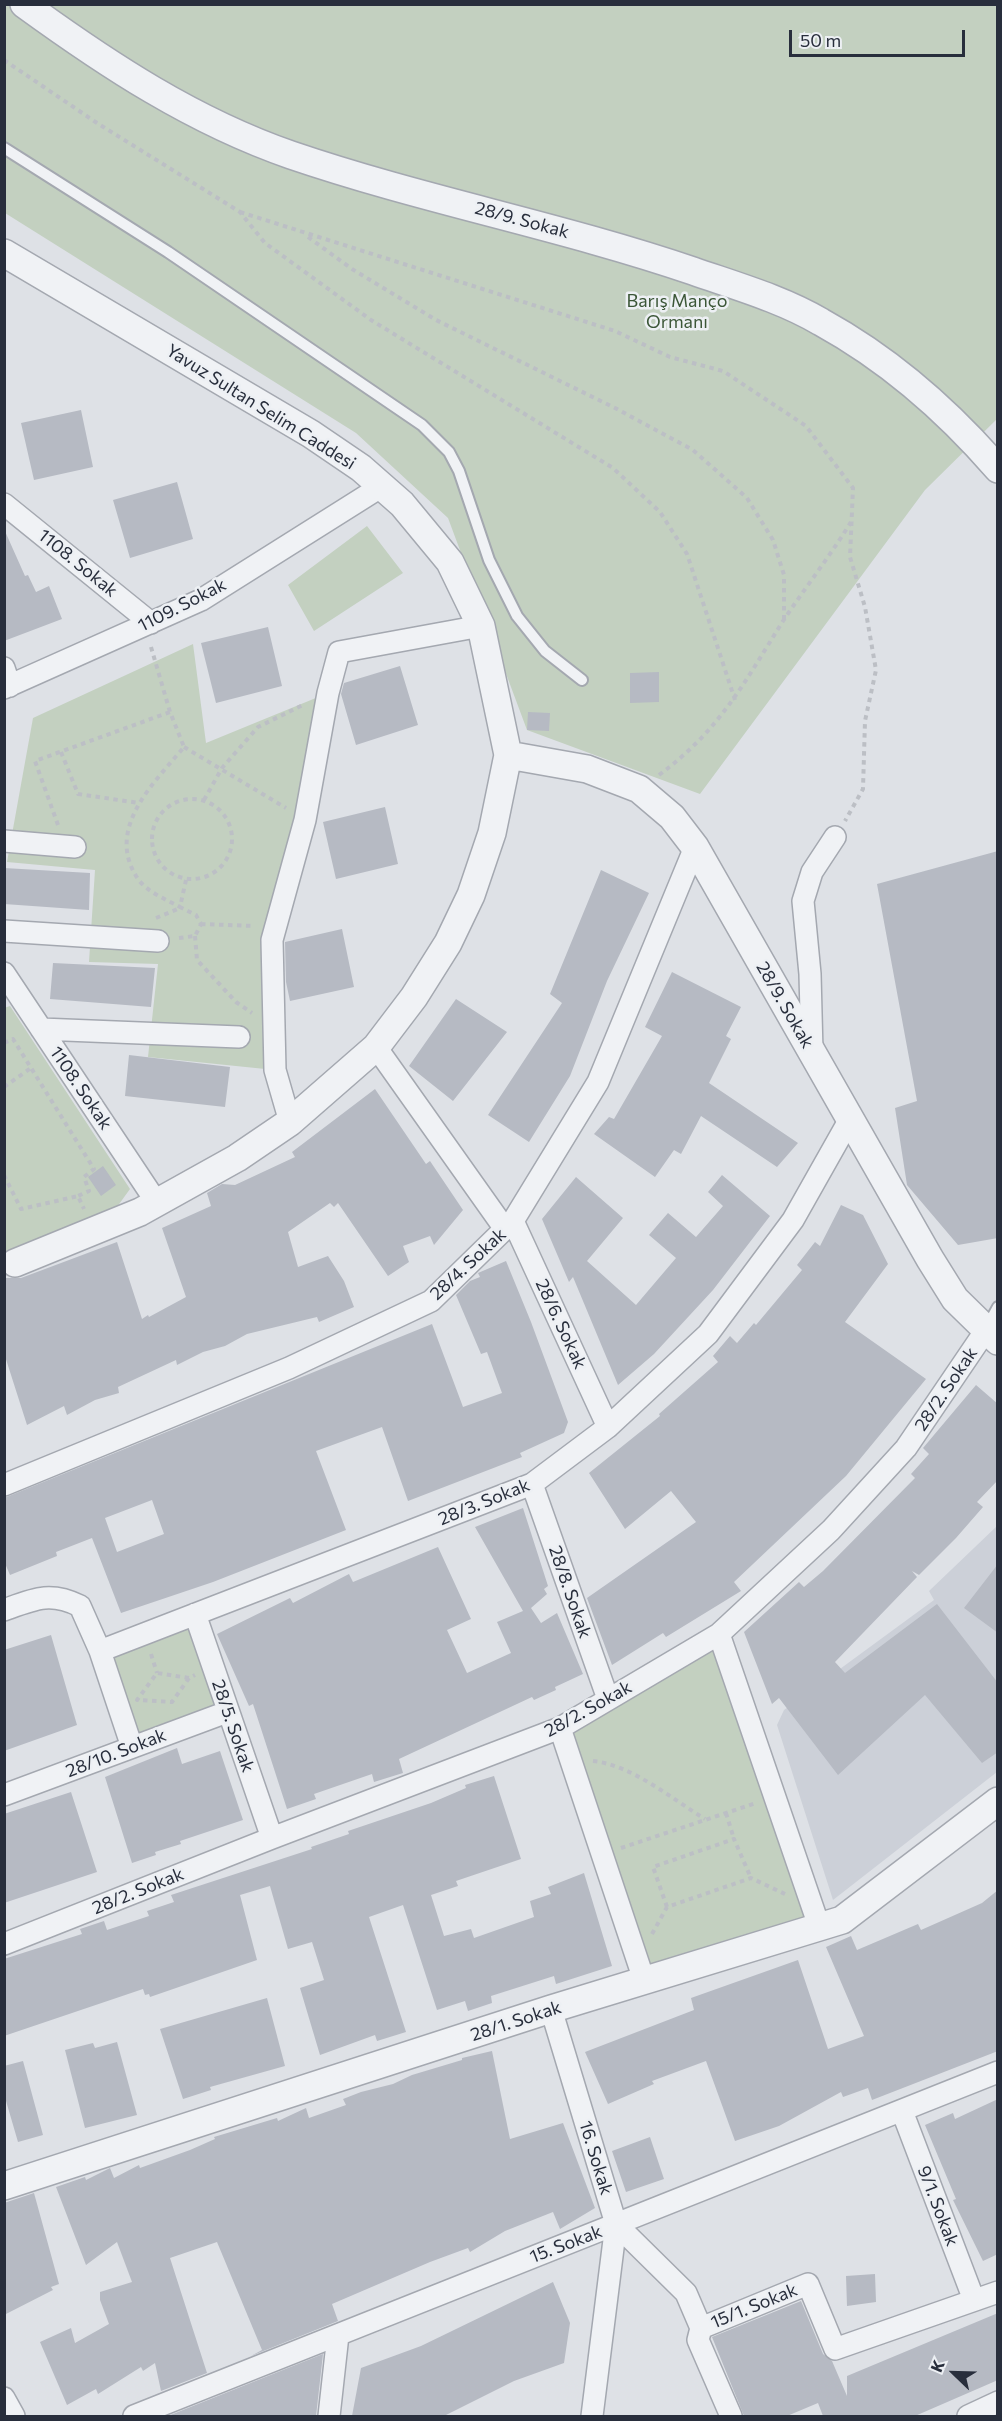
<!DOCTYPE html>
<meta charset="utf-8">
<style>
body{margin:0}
#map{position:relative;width:1002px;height:2421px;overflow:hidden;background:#dee1e6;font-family:Commissioner,sans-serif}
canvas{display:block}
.frame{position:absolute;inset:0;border:6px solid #282e3c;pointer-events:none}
.north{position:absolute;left:924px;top:2343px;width:60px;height:60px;-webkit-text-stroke:4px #edf0f4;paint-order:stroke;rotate:293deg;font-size:16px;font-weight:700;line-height:24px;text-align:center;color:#282e3c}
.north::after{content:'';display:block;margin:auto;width:21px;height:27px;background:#282e3c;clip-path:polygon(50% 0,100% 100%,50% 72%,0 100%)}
.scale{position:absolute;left:789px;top:30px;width:176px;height:27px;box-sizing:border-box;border:3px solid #282e3c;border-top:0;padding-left:8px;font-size:18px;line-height:21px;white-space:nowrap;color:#282e3c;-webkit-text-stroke:4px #edf0f4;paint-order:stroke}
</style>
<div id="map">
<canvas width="1002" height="2421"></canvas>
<div class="frame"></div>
<div class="north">K</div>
<div class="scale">50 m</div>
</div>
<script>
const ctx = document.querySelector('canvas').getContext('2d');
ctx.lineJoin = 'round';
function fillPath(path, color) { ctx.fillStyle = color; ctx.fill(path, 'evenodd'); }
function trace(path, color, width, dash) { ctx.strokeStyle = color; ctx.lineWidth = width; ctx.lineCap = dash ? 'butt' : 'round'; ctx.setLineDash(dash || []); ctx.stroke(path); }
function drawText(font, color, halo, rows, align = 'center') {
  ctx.font = font + ' Commissioner,sans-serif'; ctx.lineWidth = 5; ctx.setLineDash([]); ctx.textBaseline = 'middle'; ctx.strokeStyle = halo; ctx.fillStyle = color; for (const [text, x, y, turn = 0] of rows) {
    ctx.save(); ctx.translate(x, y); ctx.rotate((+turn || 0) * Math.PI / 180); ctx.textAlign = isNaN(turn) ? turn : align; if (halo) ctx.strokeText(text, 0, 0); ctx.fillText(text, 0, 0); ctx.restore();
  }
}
fillPath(new Path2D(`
 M997,1526V1772L833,1900L777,1725L784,1710L934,1600L929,1591Z`), '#ccd0d8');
fillPath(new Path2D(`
 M4,5H997V419L925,490L700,794L527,730L448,518L356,433L5,213Z
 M367,526L403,573L314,631L288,585Z
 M193,644L206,743L328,693L272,940L275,1070L148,1057L158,964L89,962L95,870L7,862L33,718Z
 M10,1006L130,1189L109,1218L14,1254H5L4,1008Z
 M195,1614L227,1712L132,1747L100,1651Z
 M719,1634L819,1926L644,1980L560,1728Z`), '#c3d0c0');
fillPath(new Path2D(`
 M81,410L93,467L34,480L21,423Z
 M177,482L193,539L130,558L113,500Z
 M4,529L25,576L28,575L36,592L49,586L62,619L4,641Z
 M268,627L282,686L216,703L201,643Z
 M400,666L418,725L356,745L341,694L344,683Z
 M659,672V702L630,703V673Z
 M528,712L550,713L549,731L527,730Z
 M385,807L398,864L336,879L323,822Z
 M998,851V1238L958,1245L907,1185L895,1108L917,1101L877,884Z
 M4,868L90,873L89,910L4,904Z
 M601,870L649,893L607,981L570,1076L529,1142L488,1115L562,1003L550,994Z
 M342,929L354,987L290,1001L286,982L285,942Z
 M53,963L155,968L151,1007L50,999Z
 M672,972L741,1007L726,1036L731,1039L709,1083L798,1143L777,1167L701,1116L681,1154L674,1150L655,1177L594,1134L609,1117L614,1119L662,1036L645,1027Z
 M456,999L507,1032L453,1101L409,1066Z
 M129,1055L230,1067L225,1107L125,1096Z
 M375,1089L426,1164L430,1161L463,1210L434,1245L430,1236L403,1246L409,1262L388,1276L338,1203L334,1207L330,1203L288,1232L298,1267L328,1256L344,1281L354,1307L319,1322L317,1317L247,1334L225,1346L203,1352L177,1365L176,1360L118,1387L119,1393L95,1400L67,1415L64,1406L27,1425L4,1353V1278H21L117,1242L142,1319L148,1315L149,1317L186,1297L162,1228L211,1206L207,1193L222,1184L235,1185L295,1157L292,1152Z
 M103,1166L116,1185L101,1196L88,1177Z
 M722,1175L770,1216L713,1290L654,1354L618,1385L573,1277L569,1282L542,1219L576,1177L623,1218L587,1261L636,1305L676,1258L649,1235L668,1213L696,1237L723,1206L708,1192Z
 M841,1205L863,1215L888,1264L845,1322L926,1379L846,1476L734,1582L741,1591L666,1637L663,1633L612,1665L587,1598L696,1522L671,1491L625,1529L589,1473L660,1416L659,1414L718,1362L713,1356L730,1336L737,1343L754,1323L756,1325L802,1270L797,1265L815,1242L820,1246Z
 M506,1261L531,1322L568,1422L564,1433L520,1453L522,1457L408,1501L382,1427L316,1451L346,1530L213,1582L121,1613L92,1538L56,1552L57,1556L10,1575L4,1561V1498L432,1324L463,1407L502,1393L487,1352L481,1354L456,1295L470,1281L480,1277L478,1273ZM152,1500L164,1534L117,1552L105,1518Z
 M976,1385L998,1404V1480L977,1502L983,1507L956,1538L919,1575L912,1571L917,1577L835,1662L845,1673L937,1604L998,1683V1752L982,1763L925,1695L838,1775L779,1698L772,1704L744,1632L799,1582L804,1587L823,1571L915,1478L911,1474L929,1454L923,1448Z
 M523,1508L548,1586L544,1589L547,1594L531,1608L541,1623L557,1613L583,1674L555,1687L556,1690L534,1700L532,1697L399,1759L403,1773L374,1782L372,1774L314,1794L316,1799L287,1809L253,1704L249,1706L217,1634L290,1598L293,1603L349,1574L353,1582L438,1547L471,1619L447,1630L467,1673L511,1653L497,1622L523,1611L475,1527Z
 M998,1564V1633L964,1608Z
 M51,1635L77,1725L4,1751V1650Z
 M177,1748L182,1764L220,1751L243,1820L180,1841L181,1844L155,1852L156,1855L132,1863L105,1777Z
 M494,1776L521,1859L456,1881L458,1886L431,1895L444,1936L471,1929L474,1938L534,1917L530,1901L551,1894L548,1887L584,1873L612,1966L556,1984L554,1976L491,1996L492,2003L468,2011L465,2001L437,2010L403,1905L369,1917L406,2032L377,2041L375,2035L320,2055L300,1988L324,1980L312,1942L288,1949L270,1886L240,1895L257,1960L150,1997L149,1994L145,1995L143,1989L4,2036V1959L82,1934L80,1929L104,1921L107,1930L149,1916L147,1911L174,1902L171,1895L312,1849L311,1847L349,1834L348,1831L431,1803L466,1788L465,1785Z
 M71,1792L97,1872L4,1903V1814Z
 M998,1890V2051L872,2100L868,2088L843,2097L841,2092L779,2126L735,2141L706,2061L652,2081L654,2084L608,2104L585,2052L694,2010L691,1998L798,1960L828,2049L864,2036L826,1947L851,1936L857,1950L918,1924L921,1930L982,1903Z
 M267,1998L285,2066L210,2087L211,2090L183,2099L160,2029Z
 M117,2042L137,2115L85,2128L65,2050L93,2043L95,2048Z
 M492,2051L510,2139L563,2123L595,2208L560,2229L553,2212L505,2231L470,2252L468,2248L430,2262L332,2304L338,2321L251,2356L262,2350L217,2242L170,2258L207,2373L161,2391L155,2363L143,2371L141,2367L98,2394L96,2389L67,2405L40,2342L71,2328L75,2343L109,2324L100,2300V2292L132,2282L117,2242L86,2265L56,2187L85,2177L86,2180L110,2168L114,2178L139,2165L140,2168L190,2150L215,2139L214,2137L277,2118L278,2121L306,2108L309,2118L346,2105L343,2099L361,2092L393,2084L412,2075L462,2060V2058Z
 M23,2061L43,2135L18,2142L4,2094V2066Z
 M998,2099V2254L983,2261L953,2200L956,2199L925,2125L953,2113L955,2119Z
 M650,2137L664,2179L626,2192L612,2151Z
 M34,2193L59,2284L51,2287L53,2290L4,2315V2203Z
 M875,2274L876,2302L847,2306L846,2276Z
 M553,2282L570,2323L564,2363L514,2381L444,2416H352L361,2368L421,2346Z
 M801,2301L823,2354L832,2361L847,2396V2376L998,2313V2380L915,2416H823L818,2403L787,2416H744L712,2337Z
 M323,2354L316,2416H168Z`), '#b6bac3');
const service = new Path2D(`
 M4,148L168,252L422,425L449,452L459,471L489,560L517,616L545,651L582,680
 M986,1329L998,1307`);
const minor = new Path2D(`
 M4,504L151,623
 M4,668L10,686
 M4,688L201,600L382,486
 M4,841L75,847
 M4,931L158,941
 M4,973L157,1203
 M41,1029L239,1037
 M376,1047L505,1229
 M812,1052L810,974L803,901L812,872L835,837
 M290,1122L275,1070L272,940L305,820L328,693L339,652L481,626
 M513,1221L608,1427
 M532,1484L608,1699
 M4,1485L289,1368L431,1301L513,1221L598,1082L695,847
 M4,1610C34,1599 50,1591 80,1606L100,1651L132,1747
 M195,1614L272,1838
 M719,1634L819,1926
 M100,1651L532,1484L608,1427L708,1334L793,1220L850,1119
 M560,1728L644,1980
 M4,1795L227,1712
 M4,1944L272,1838L560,1728L719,1634L831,1530L906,1448L986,1330
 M551,2009L616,2224L592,2416
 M902,2111L974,2300
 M616,2224L686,2293L701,2328L808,2284L835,2349L998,2292
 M701,2328L698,2340L731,2416
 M4,2398L14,2416
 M134,2416L998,2072
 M329,2416L338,2335
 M968,2416L998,2402`);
const tertiary = new Path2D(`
 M24,4C108,65 193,121 291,155C423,200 561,226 693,271C736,286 782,299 821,322C890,360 947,410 998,469
 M4,253L311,434L361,468L402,504L450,562L481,626L508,755L492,833L471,895L448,943L414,997L376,1047L290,1122L237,1158L140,1212L15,1263
 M508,755L587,769L639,789L672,817L695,847L930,1259L955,1299L998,1341
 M4,2186L551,2009L842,1920L998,1801`);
trace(service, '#a4a8b0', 14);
trace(minor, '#a4a8b0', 24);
trace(tertiary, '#a4a8b0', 30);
trace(new Path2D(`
 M4,60L97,123L240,212L265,243L371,320L613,468L660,512L687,554L735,700
 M240,212L615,331L670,357L723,371L806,426L853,488L850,557L865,607L876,670L865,721L863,789L845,821
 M308,237L352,269L436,320L615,408L693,450L747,498L773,540L784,575V620
 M151,647L170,712
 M184,747L286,808
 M61,752L78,794L139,803
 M659,775C720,730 744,683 783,621C805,588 830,556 851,522
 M152 839a40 40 0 1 1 80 0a40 40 0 1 1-80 0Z
 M204,800L222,768L258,727L305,704
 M58,825L35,761L170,712L184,747C154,783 104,829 138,879C147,892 167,900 180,907
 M156,918L180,908
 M201,924L254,926
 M195,936L197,960L236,1002L252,1013
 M179,938L195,936L201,924L196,915L180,907L186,880
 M4,1043L13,1039L94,1169L84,1177L89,1191L78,1196
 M4,1087L31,1068
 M4,1175L21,1209L78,1196L84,1209
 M151,1654L157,1673
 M189,1678L157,1673L137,1700L172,1702L189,1678L195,1675
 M593,1761C632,1765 672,1799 705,1819
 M726,1813L734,1839
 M621,1848L756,1803
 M667,1907L653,1867L734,1839L751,1878
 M652,1934L667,1907L751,1878L785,1894`), '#bcbfc5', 4, [4.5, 4.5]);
trace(service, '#f0f2f5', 10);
trace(minor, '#f0f2f5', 21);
trace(tertiary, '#f0f2f5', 27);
drawText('18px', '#282e3c', '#edf0f4', [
 ["28/9. Sokak",522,220,15],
 ["Yavuz Sultan Selim Caddesi",261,407,32],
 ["1108. Sokak",78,563,39],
 ["1109. Sokak",182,605,-27],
 ["28/9. Sokak",785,1005,60],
 ["1108. Sokak",81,1088,56],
 ["28/4. Sokak",468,1264,-43],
 ["28/6. Sokak",561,1324,65],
 ["28/2. Sokak",946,1389,-56],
 ["28/3. Sokak",484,1502,-22],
 ["28/8. Sokak",570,1592,71],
 ["28/2. Sokak",588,1709,-29],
 ["28/5. Sokak",233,1726,71],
 ["28/10. Sokak",116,1753,-21],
 ["28/2. Sokak",138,1891,-22],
 ["28/1. Sokak",516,2021,-18],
 ["16. Sokak",596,2158,73],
 ["9/1. Sokak",938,2206,69],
 ["15. Sokak",566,2244,-21],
 ["15/1. Sokak",754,2306,-22]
]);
drawText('18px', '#3b5637', '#edf0f4', [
 ["Barış Manço",677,301],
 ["Ormanı",677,322]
]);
</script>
